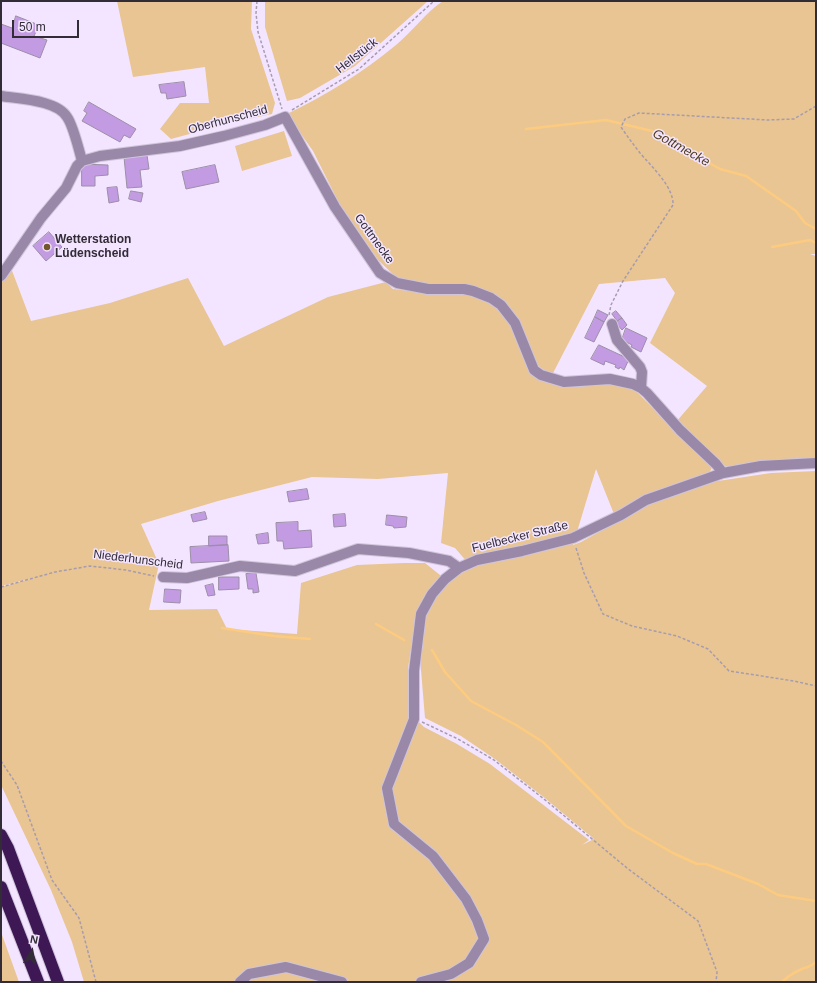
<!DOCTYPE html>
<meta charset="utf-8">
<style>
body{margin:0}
#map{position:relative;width:817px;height:983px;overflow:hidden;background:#f3e5ff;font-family:Arial,sans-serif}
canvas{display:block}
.frame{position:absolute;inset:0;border:2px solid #312c35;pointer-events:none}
.north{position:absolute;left:12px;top:931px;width:40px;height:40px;-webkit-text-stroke:3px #f3e5ff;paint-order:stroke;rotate:11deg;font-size:11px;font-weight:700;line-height:16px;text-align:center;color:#312c35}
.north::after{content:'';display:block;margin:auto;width:14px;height:18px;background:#312c35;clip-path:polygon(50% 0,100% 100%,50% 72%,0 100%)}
.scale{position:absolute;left:12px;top:20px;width:67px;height:18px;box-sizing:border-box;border:2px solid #312c35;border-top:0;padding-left:5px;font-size:12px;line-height:14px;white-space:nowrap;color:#312c35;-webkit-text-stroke:3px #f3e5ff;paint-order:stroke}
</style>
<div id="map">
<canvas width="817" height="983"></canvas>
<div class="frame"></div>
<div class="north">N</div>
<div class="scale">50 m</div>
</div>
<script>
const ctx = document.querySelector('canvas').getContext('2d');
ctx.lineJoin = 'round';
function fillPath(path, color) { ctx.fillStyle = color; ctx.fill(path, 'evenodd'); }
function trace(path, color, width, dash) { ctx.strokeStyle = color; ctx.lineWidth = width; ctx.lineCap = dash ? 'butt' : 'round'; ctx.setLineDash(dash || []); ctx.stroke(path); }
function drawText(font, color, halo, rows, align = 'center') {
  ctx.font = font + ' Arial,sans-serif'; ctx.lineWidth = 3; ctx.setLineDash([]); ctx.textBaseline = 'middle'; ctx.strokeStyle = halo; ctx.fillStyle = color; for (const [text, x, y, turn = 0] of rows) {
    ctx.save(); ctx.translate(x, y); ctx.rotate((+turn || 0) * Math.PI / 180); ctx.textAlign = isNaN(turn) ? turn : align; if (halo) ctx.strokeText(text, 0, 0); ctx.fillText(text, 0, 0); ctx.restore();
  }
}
fillPath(new Path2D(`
 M117,1H252L251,29L275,103L272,114L230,123L171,139L160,129L180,103H209L205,67L133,77Z
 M265,1H428L355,66L300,98L287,101L265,27Z
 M443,1H816V254H810L816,256V458L734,468L725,466L676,422L707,386L650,343L675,293L665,278L599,284L552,375L538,366L531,355L504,303L398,279L378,260L339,203L313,151L287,114C326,95 362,73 396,45C412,32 425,13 443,1Z
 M284,131L292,156L242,171L235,146Z
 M11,268L31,321L110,303L188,278L224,346L328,297L386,282L393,289L428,293H463L489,301L498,307L514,331L532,375L541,380L560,385L615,383L629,387L638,393L674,430L713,465L710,472L614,514L596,469L573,545L581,542L649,504L717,480L718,481L771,473L816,471V982H84L72,942L51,890L1,785V587L36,577L1,586V282ZM448,473L441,543L455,548L468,563L445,579L425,563H404L357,565L301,583L297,634L227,629L217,609L149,610L159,564L141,524L218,501L312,477L378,479ZM417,612L421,614V670L425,718L461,736L495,759L546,799L594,839L582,845L589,840L490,764L457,744L424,727L409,712L408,668Z
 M1,932L19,982H1Z`), '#e8c592');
trace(new Path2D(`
 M526,129L606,120L652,131L720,169L746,176L796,211L805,223L816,229
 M772,247L810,240L816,243
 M376,624L404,640
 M222,628L274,636L310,639
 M432,650L445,672L471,701L516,725L543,742L626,826L673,853L697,864H706L740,877L758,884L778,895L816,901
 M782,982C787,977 795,972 802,969C809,966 809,968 816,962`), '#fdcb80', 2.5);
const building = new Path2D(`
 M16,16L39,25L34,36L47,40L40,58L1,43V24L12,28Z
 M184,82L186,96L167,99L166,93H161L159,85Z
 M89,102L136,129L130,138L124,135L120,142L82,121L87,113L84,111Z
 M147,155L149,169L140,170L142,187L127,188L124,157Z
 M82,164L108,165V175L95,176V186H82Z
 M215,165L219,182L186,189L182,172Z
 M117,187L119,201L109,203L107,188Z
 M131,191L143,193L141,202L129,199Z
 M49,232L62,247L46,261L33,246Z
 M598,310L608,315L604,322L595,317Z
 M616,311L622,318L617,321L612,314Z
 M595,317L604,322L594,342L585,338Z
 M622,318L627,325L622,330L616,323Z
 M626,328L647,338L641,352L631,347L632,345L622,340Z
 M599,345L629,359L624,370L620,367L619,369L615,367L616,365L605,361L604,365L591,359Z
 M307,489L309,499L289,502L287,492Z
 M205,512L207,519L193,522L191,515Z
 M345,514L346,526L334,527L333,515Z
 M387,515L407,517L406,527L394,528L393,526L386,525Z
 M298,522V531L311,530L312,547L284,549L283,541H277L276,523Z
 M268,533L269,543L258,544L256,535Z
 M209,536H227V545L209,546Z
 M228,545L229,561L191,563L190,547Z
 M256,573L259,592L253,593V589H248L246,574Z
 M219,577H239V589L219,590Z
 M213,584L215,595L208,596L205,586Z
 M165,589L181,590L180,603L164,602Z`);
fillPath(building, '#c39be3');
trace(building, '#9b8ea6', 1);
const minor = new Path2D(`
 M1,96C19,99 57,100 67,117C73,125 79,150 82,161
 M1,276L41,218L66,188L77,166L82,161L100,156L180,146L224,136L265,125L285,117L335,207L380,273L397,283L428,289H464L473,291L491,298L501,305L515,323L534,370L541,375L564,382L610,379L633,384L641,388L647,393L680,430L716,464L723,473
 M612,324L617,340L640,367L642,372L641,388
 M163,577L187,578L240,566L295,571L358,549L409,553L449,561L459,568
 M240,982L249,974L286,967L342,982
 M421,982L451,974L469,963L484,939L477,920L466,899L433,856L394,824L387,788L414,719V671L421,614L432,594L445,579L459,568L477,560L522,551L573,538L621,515L646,500L723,473L761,466L816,463`);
const highway = new Path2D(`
 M1,835L8,848L58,982
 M1,887L38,982`);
trace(minor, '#d0c4db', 12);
trace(highway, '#d0c4db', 14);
trace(new Path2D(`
 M257,1L256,13L258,32L282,109
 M292,110L359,69L434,1
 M609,315L611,305L623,281L673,205C674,187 651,166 640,153C633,144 627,136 621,127L625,119L639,113L768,120L794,119L816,106
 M576,548L584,573L603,614L632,626L677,636L708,649L729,671L794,681L816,686
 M1,587L55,572L90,566L126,570L154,576
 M422,722L458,739L494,760L544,799L627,868L698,921L717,972L716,982
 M1,761L17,785L52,880L79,918L96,982`), '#a79caf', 1.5, [3, 2]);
trace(minor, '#9988a7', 10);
trace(highway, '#3d1855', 12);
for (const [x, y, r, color] of [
 [47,247,4,"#73562a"]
]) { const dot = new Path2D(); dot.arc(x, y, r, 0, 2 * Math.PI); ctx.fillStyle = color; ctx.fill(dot); trace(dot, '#f3e5ff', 1.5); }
drawText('12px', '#312c35', '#f3e5ff', [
 ["Hellstück",357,56,-38],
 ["Oberhunscheid",228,120,-15],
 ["Gottmecke",374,239,54],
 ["Fuelbecker Straße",520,537,-14],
 ["Niederhunscheid",138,560,7]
]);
drawText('bold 12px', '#312c35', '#f3e5ff', [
 ["Wetterstation",55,240],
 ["Lüdenscheid",55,254]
], 'left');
drawText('italic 13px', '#4f3b1b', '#f3e5ff', [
 ["Gottmecke",681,148,29]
]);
</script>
